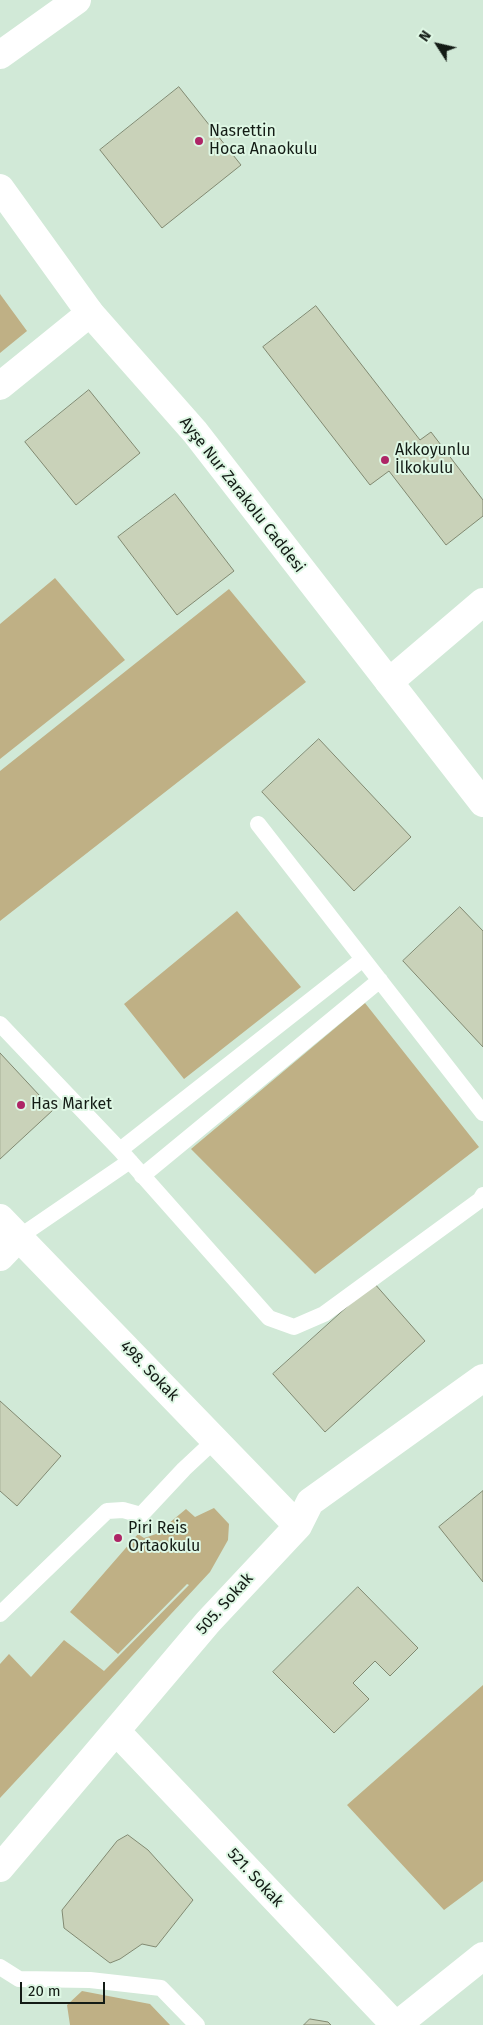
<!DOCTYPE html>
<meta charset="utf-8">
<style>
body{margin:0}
#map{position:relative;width:483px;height:2025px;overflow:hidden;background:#d1e9d7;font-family:"Fira Sans",sans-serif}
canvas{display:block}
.north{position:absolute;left:413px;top:20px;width:50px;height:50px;-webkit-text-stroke:4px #def7e4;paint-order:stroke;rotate:305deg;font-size:14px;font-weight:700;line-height:20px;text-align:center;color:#131b15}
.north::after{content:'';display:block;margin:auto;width:18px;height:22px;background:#131b15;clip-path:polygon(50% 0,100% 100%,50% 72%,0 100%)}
.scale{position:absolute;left:20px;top:1982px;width:85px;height:22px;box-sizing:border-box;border:2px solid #131b15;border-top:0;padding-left:6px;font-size:15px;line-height:18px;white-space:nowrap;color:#131b15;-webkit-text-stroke:4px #def7e4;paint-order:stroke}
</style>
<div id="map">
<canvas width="483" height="2025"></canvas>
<div class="north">N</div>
<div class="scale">20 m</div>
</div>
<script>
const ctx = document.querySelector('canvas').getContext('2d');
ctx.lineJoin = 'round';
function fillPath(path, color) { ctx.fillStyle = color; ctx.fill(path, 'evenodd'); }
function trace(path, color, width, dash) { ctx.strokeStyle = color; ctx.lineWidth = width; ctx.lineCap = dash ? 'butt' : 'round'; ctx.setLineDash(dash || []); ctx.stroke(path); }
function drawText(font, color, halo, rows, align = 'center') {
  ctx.font = font + ' "Fira Sans",sans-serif'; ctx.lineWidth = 4; ctx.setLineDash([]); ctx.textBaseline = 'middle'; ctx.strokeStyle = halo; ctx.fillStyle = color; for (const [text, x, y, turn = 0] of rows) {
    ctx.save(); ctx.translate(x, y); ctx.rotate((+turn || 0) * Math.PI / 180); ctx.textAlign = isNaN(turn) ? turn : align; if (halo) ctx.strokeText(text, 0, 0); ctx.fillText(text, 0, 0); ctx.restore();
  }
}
fillPath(new Path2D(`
 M0,294L27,331L0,353Z
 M55,578L125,660L0,759V624Z
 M229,589L306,682L0,921V771Z
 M237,911L301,987L184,1079L124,1004Z
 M365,1003L479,1147L315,1274L191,1149Z
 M214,1508L229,1524L228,1540L210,1572L0,1798V1664L9,1654L31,1677L64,1640L104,1671L189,1585L187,1584L118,1654L70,1612L138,1534L144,1538L156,1534L186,1509L195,1517Z
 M483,1685V1881L444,1910L347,1805Z
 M82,1991L150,2004L170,2025H70L67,2005Z`), '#bfb085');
const building = new Path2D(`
 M179,87L241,165L162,228L100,150Z
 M316,306L420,440L431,432L483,500V516L446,545L389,471L370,485L263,347Z
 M89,390L140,453L76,505L25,442Z
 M175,494L234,571L177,615L118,537Z
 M319,739L411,837L354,891L262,792Z
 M460,907L483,931V1047L403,961Z
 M0,1053L53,1110L0,1159Z
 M374,1283L425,1341L325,1432L273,1374Z
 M0,1401L61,1456L17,1506L0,1491Z
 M483,1491V1582L439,1527Z
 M358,1587L418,1648L390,1676L375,1661L353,1683L369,1699L334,1733L273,1672Z
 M128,1835L148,1850L193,1900L156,1947L142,1944L120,1959L110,1963L64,1928L62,1910L117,1841Z
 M310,2019L328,2022L331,2025H304Z`);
fillPath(building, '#c9d2b9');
trace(building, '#818971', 1);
trace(new Path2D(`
 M258,824L483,1113
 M0,1024L120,1150L269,1318L294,1327L324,1314L480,1200L483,1195
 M120,1150L363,959
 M142,1176L380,980
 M19,1237L130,1161
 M0,1614L107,1511L123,1510L141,1515L184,1469L215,1440
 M0,1967L19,1979L90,1980L161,1988L197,2025`), '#fff', 16);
trace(new Path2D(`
 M0,55L77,0
 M0,386L90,313
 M389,682L483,602
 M0,1218L298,1526
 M0,1257L19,1237
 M116,1731L395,2025
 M0,1868L208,1622L298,1526L310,1502L483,1378
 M397,2025L483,1956`), '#fff', 28);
trace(new Path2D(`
 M0,188L90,313L195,432L483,803`), '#fff', 28);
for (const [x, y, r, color] of [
 [199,141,5,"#ae2566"],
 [385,460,5,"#ae2566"],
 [21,1105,5,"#ae2566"],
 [118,1538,5,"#ae2566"]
]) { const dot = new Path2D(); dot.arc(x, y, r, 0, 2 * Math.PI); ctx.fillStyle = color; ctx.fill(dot); trace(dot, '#def7e4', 2); }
drawText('16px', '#131b15', '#def7e4', [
 ["Nasrettin",209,132],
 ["Hoca Anaokulu",209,150],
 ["Akkoyunlu",395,451],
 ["İlkokulu",395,469],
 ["Has Market",31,1105],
 ["Piri Reis",128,1529],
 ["Ortaokulu",128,1547]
], 'left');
drawText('16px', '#131b15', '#def7e4', [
 ["Ayşe Nur Zarakolu Caddesi",242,495,52],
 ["498. Sokak",149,1371,46],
 ["505. Sokak",225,1604,-48],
 ["521. Sokak",255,1878,47]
]);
</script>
